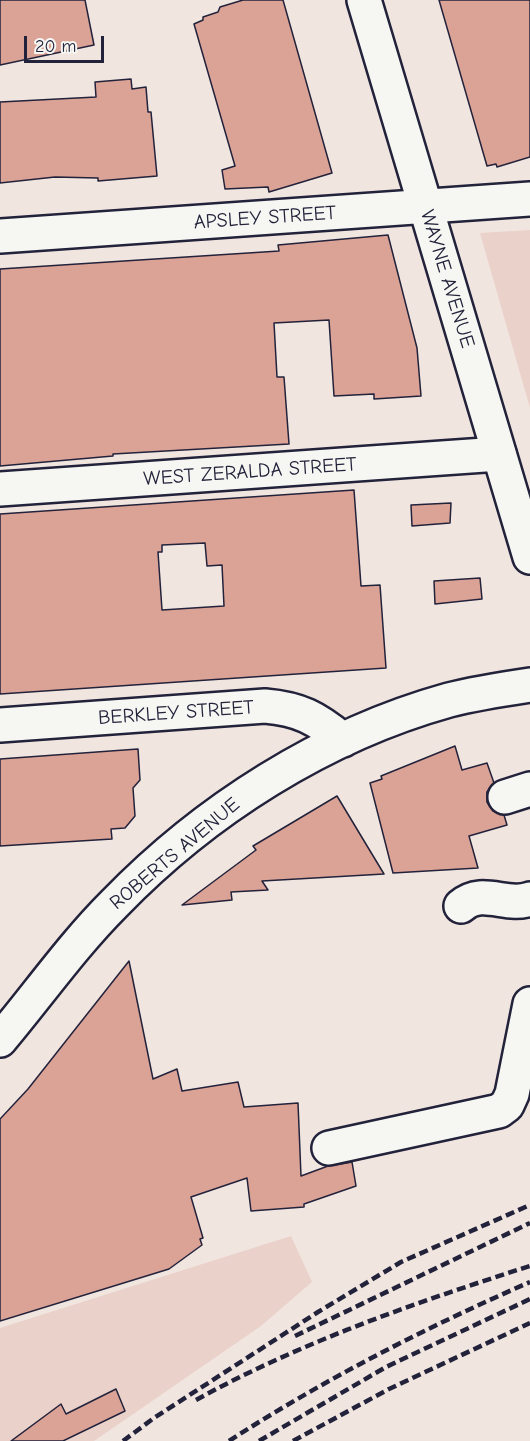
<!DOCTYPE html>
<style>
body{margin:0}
#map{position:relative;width:530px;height:1441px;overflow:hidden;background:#f1e5e0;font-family:"Comic Neue",sans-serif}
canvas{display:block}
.scale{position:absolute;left:24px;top:36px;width:80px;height:27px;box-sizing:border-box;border:3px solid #22223b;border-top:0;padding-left:8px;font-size:18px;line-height:21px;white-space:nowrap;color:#22223b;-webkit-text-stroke:4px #f6f6f2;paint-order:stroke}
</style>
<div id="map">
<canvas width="530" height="1441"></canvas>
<div class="scale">20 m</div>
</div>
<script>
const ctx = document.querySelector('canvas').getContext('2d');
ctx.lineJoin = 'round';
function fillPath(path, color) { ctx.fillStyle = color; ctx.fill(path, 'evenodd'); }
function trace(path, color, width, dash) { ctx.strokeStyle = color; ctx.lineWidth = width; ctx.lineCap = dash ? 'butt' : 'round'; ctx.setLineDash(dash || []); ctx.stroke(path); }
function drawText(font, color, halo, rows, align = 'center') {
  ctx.font = font + ' "Comic Neue",sans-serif'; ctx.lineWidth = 5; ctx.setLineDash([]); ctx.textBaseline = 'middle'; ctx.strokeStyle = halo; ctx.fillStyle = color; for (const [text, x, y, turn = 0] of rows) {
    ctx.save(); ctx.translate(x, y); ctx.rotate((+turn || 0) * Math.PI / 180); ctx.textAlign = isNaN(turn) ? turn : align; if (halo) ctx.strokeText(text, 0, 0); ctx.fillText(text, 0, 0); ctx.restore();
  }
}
fillPath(new Path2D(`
 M530,230V408L480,233Z
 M291,1236L312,1282L261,1326L94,1441H0V1328Z`), '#ead1ca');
const building = new Path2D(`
 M0,0H85L94,45L0,65Z
 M243,0H283L332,173L269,192L268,187L225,189L222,170L235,166L194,24L203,20V17L218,12L220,7Z
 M439,0H530V157L497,167L496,164L487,166Z
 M131,79L132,89L146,87L148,112H151L157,176L98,181V178L55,177L0,183V102L96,97L95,82Z
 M388,235L417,348L421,396L374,399V394L334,396L329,320L274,323L277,377H284L289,444L113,454V456L0,466V269L279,251L278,245Z
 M354,490L361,586L380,585L386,668L0,694V514ZM205,543L207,566L222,565L224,606L162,610L158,552H162V545Z
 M451,503L450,523L412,526L411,505Z
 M480,578L482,599L435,604L434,581Z
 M455,746L462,770L487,763L494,783L487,792V802L493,811L504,815L507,825L469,836L478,868L393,873L370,783L382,779L381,776Z
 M138,749L140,780L133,788L135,816L125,828L111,829L112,839L0,846V759Z
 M337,796L384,874L262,881L268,890L231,892L232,900L182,905L256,850L253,846Z
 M129,961L153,1079L177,1069L182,1091L238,1082L244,1107L298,1103L301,1176L328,1166L352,1162L356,1186L304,1204V1207L251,1211L247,1178L191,1197L203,1238L200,1239L202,1245L169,1269L0,1321V1119L28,1089Z
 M116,1389L125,1411L63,1441H11L61,1404L66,1414Z`);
fillPath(building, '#dba296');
trace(building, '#22223b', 1.5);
const minor = new Path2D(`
 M0,236L530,199
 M0,489L499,454
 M505,797L530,789
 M461,906C483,887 506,908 530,899
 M329,1148L499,1111L507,1105L512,1094L530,1004`);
const major = new Path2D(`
 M364,0L530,557
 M0,725L265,706C300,709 316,718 343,740
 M0,1040C38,995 72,946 114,904C205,810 323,735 449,700C476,693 503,689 530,685`);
trace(minor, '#22223b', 38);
trace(major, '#22223b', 38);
trace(minor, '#f6f6f2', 33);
trace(major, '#f6f6f2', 33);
trace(new Path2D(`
 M295,1336L530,1223
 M196,1400C301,1342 417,1302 530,1266
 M123,1441L154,1418L318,1312L401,1262L530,1205
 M229,1441C325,1379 425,1328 530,1282
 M259,1441L386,1367L530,1299
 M293,1441L389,1389L530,1323`), '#22223b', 4.5, [9, 4.5]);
drawText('20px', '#22223b', '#f6f6f2', [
 ["APSLEY STREET",265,218,-4],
 ["WAYNE AVENUE",447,279,73],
 ["WEST ZERALDA STREET",250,472,-4],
 ["BERKLEY STREET",176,713,-4],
 ["ROBERTS AVENUE",175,854,-40]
]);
</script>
